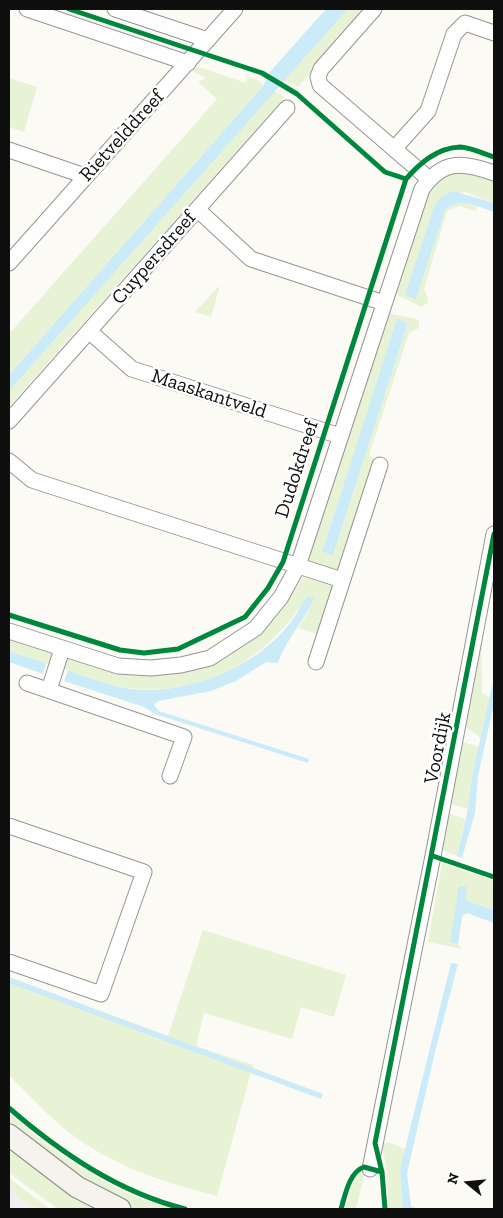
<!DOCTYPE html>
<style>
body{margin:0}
#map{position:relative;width:503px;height:1218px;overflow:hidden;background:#fcfaf5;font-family:"Zilla Slab",serif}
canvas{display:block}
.frame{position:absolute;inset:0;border:10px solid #0f0f0f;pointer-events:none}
.north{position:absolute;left:443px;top:1158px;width:50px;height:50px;-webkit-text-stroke:4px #fff;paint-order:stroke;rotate:287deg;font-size:14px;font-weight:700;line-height:20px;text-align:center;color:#0f0f0f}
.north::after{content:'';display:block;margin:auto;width:18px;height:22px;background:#0f0f0f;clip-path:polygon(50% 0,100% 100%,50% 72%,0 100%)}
</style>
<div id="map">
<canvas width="503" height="1218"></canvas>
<div class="frame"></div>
<div class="north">N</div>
</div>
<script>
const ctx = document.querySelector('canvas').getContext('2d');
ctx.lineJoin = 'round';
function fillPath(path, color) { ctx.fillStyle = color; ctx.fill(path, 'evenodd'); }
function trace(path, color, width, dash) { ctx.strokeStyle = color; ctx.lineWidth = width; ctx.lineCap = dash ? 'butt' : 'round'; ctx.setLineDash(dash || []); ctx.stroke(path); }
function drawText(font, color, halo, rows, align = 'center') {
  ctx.font = font + ' "Zilla Slab",serif'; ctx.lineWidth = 5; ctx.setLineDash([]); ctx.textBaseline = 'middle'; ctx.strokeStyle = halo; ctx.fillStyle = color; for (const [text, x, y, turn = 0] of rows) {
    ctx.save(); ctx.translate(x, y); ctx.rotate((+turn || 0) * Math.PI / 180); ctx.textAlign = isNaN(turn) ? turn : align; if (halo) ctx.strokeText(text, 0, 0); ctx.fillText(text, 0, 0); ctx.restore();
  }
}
fillPath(new Path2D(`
 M9,1189L46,1209H9Z`), '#f3eef1');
fillPath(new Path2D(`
 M348,9H367L298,87L284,81Z
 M196,66L246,83L247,77L256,79L264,85L9,375V334L217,99L198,82L207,78L190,70Z
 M9,78L37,87L24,132L9,127Z
 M274,91L285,97L9,406V391Z
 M461,171L494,179V203L465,192L441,197L416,299L445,210C456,200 463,202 477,206L476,211L459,206L447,211L424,289L428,298L427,303L422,307L395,294L430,190L448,173Z
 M220,285L211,317L195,312Z
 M387,313L417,319L419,323V328L409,333L369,455L374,459L342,555L345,562L338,570C327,572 315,566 306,560ZM397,320L408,323L333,555L322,552Z
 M311,576L329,581L336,587L332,605H327L317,634L298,628L309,611L307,596C268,661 198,700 121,687C109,685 96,680 85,676C59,667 34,659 9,651V637L145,675L179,673L219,662L257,637L281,611L302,579Z
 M481,631L482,693L490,698L481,738L463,725Z
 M460,741L479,747L472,776L468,809L448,803Z
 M451,814L465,819L457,856L442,850L445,816Z
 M442,863L494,881V910L467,901L465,898L458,944L462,949L428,942Z
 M203,930L346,975L334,1017L301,1007L292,1039L204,1013L196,1046L253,1065L217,1196C165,1183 113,1166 70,1133C48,1116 28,1094 9,1075V977L168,1036Z
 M9,1113C47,1149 95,1180 144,1200C156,1204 169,1206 182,1209H135L122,1203L98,1190L9,1125Z
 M388,1142L405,1149L400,1170L403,1209H389L387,1172L382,1144Z
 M9,1147L52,1181L99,1209H58L9,1173Z
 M361,1171L365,1172L356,1209H345L355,1178Z
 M9,1178L50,1209C32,1209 22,1201 9,1189Z`), '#e8f2d5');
fillPath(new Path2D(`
 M326,9H348L9,391V375L264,85L269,73Z
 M453,191L494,203V212C476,206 460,196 445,210L416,299L405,295L434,207L441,197Z
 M397,319L408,323L333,555L322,552Z
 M307,596L314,598C304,622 286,639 278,663L266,662L236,681L211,691L158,701L154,705L159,711L309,759L308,763L155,714L144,707L64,681L68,670C84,676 102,683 119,687C178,700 258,669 293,619C298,612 302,603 307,596Z
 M9,651L46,663L43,674L9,662Z
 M494,678V704L478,776L475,813L462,858L457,856L468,809L472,776Z
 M459,886L467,887L465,898L467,901L494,910V923L467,913L462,916L458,944L450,942Z
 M451,963L458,964L436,1048L407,1173L411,1206L418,1209H403L400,1169Z
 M9,977L323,1094L321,1099L9,983Z`), '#caebf7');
const street = new Path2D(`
 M27,9L188,63
 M115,9L208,40
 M374,9L321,69L318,77L320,85L429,179
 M394,149L428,111L454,34L465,23L494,33
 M9,150L85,176
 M197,209L251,259L384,303
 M9,263L235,9
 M90,332L132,369L340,436
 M9,421L287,108
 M9,461L32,480L342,580
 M9,631L118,666L151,668L181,665L210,658L256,628L281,597L298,566L422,189C443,159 463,162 494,173
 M316,662L380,465
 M27,683L184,737L170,776
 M49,690L62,649
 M9,826L144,872L101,994L9,962
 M370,1169L433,856L494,534`);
const secondary = new Path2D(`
 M9,1135L77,1187L120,1209`);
trace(street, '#969593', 17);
trace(secondary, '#8c8b89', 23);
trace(street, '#fffefe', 15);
trace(secondary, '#f5f3eb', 21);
trace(new Path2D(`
 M69,9L262,73L297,94L385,172L406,179
 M9,615L120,650L144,653L178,649L245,617L268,588L283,562L406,179C420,163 437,148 460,147C470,147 484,154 494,157
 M433,856L494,877
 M9,1108C61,1153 118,1192 185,1209
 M341,1209C345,1196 349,1172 364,1167L382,1172
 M385,1209L382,1172L375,1143L494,534`), '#00873e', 5);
drawText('20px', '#0f0f0f', '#fff', [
 ["Rietvelddreef",122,136,-48],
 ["Cuypersdreef",154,258,-49],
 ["Maaskantveld",209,394,18],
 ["Dudokdreef",297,469,-72],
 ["Voordijk",438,748,-79]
]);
</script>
